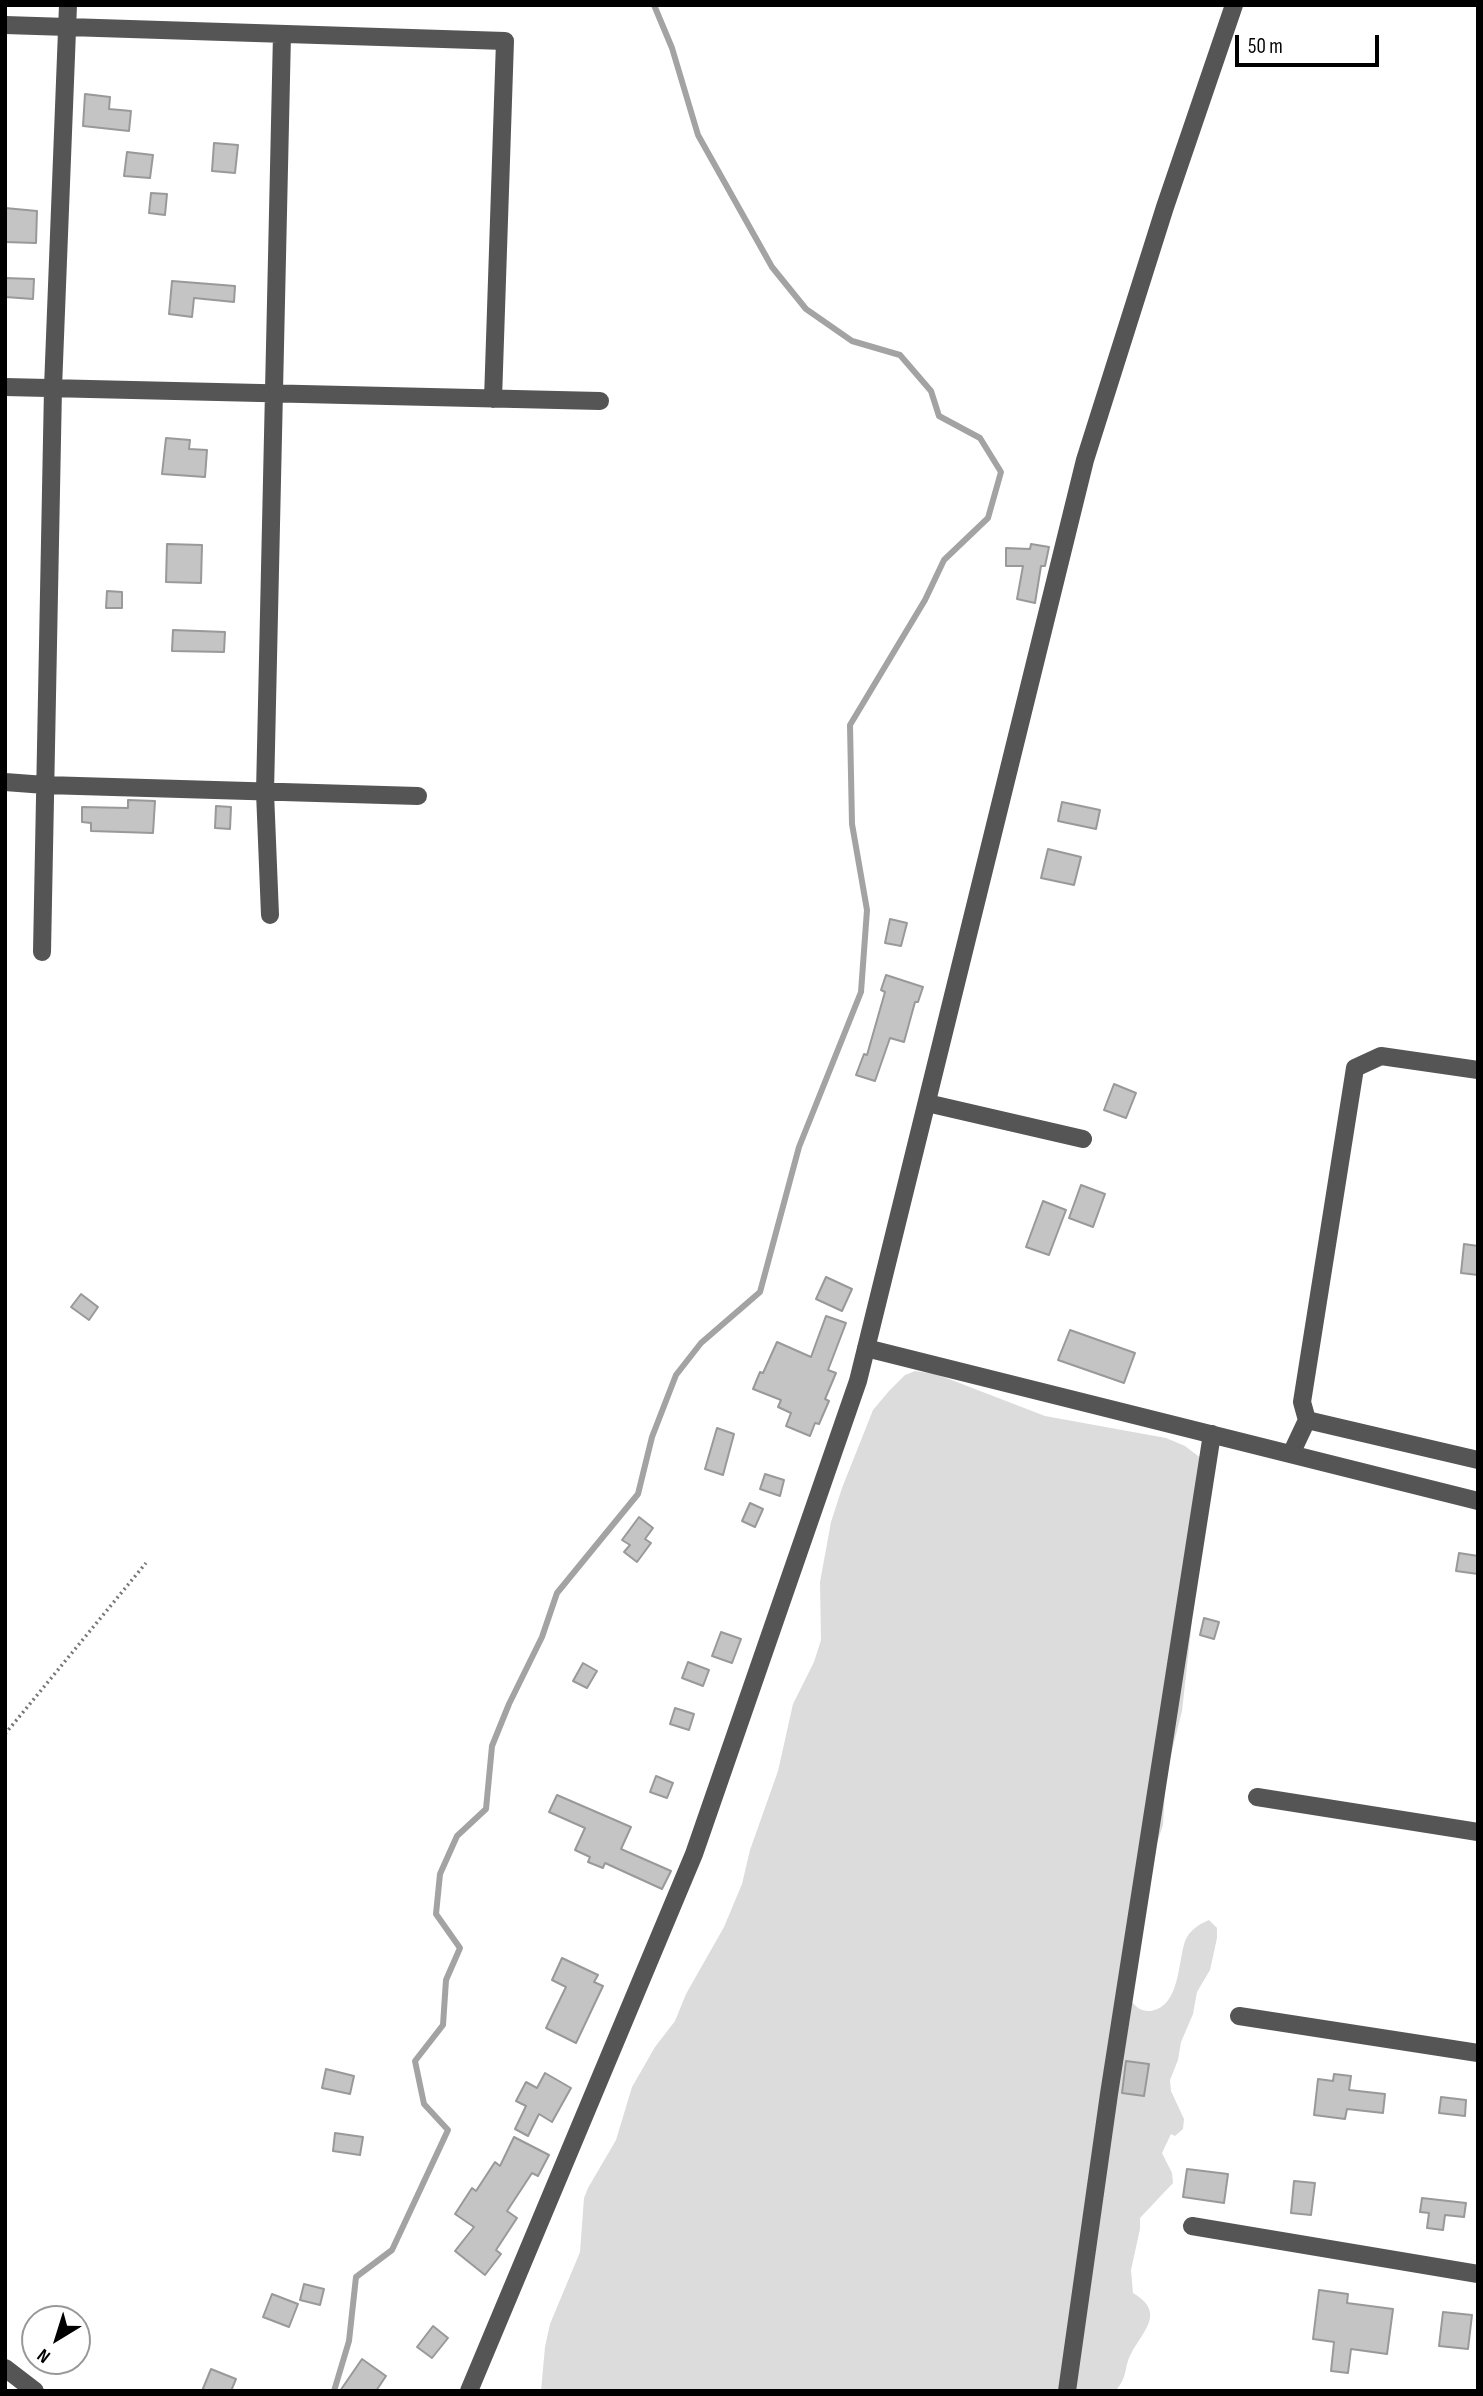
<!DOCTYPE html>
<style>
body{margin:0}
#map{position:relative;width:1483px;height:2396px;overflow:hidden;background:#fff;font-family:"Sofia Sans Condensed",sans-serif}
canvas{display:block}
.frame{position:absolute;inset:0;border:7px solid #000;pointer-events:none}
.north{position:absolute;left:21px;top:2305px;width:70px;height:70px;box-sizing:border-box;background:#fff;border:2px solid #999;border-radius:50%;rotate:218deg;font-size:19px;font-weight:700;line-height:28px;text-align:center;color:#000}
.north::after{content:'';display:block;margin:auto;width:24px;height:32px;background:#000;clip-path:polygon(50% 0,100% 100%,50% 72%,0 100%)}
.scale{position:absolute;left:1235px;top:35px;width:144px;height:32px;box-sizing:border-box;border:4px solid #000;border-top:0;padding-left:9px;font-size:21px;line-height:24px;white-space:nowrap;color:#000;-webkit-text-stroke:5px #fff;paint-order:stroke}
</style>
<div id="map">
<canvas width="1483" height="2396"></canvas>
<div class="frame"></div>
<div class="north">N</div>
<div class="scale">50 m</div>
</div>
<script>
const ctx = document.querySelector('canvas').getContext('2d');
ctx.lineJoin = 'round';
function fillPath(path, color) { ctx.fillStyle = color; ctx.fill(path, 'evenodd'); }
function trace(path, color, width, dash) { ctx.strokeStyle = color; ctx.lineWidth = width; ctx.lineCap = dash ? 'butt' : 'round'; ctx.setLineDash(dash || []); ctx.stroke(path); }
fillPath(new Path2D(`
 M915,1371L936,1374L1045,1416L1166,1438L1185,1446L1202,1459L1191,1630L1182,1711L1166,1774L1163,1825L1156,1846L1129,1998C1135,2006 1140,2012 1151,2011C1180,2006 1178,1962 1185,1941C1189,1931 1199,1924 1209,1920L1217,1928V1938L1210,1970L1197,1992L1193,2014L1181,2042L1178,2060L1170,2080L1171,2091L1184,2119L1183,2129L1175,2136L1171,2134L1162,2153L1172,2173L1173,2183L1140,2218V2229L1131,2270L1133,2293C1165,2312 1145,2329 1132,2352C1123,2367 1129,2377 1115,2391H541L545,2347L550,2324L580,2252L584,2198L588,2188L616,2140L632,2087L655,2047L675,2021L686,1994L724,1927L742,1884L750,1850L778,1771L793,1704L814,1662L821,1640L820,1582L831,1522L842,1488L873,1410L889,1391L905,1375Z`), '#dcdcdc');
trace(new Path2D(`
 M334,2391L349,2341L356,2277L392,2250L448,2130L424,2104L415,2061L443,2025L446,1980L460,1948L436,1914L440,1874L457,1836L486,1809L492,1746L509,1704L542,1637L557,1593L638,1494L652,1437L676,1375L701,1343L760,1292L799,1147L861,992L867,910L852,824L850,725L925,600L944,560L988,518L1001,472L980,438L939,416L931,391L900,355L852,341L806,309L772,267L698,135L672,48L654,5`), '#a3a3a3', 6);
const building = new Path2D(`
 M85,94L110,97L109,109L131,111L129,131L83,126Z
 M214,143L238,145L235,173L212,171Z
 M127,152L153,155L150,178L124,176Z
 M151,193L167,194L165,215L149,213Z
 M5,208L37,211L36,243L5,242Z
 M5,278L34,279L33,299L5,297Z
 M172,281L235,286L234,302L194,298L192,317L169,314Z
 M166,438L190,440L189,449L207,450L205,477L162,474Z
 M167,544L202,545L201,583L166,582Z
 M1031,544L1049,547L1045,566H1041L1035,603L1017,599L1023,566H1006V548L1030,549Z
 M107,591L122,592V608H106Z
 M173,630L225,632L224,652L172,651Z
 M128,800L155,801L153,833L91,831V823L82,822V807L128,808Z
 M1062,802L1100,810L1096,829L1058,821Z
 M216,806L231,807L230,829L215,828Z
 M1048,849L1081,857L1074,885L1041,878Z
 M890,919L907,923L901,946L885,943Z
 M886,975L923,987L918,1002H915L904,1042L890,1038L875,1081L856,1075L864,1054L867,1055L885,992L881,990Z
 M1114,1084L1136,1093L1126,1118L1104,1110Z
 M1081,1185L1105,1194L1093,1227L1069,1218Z
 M1043,1201L1066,1210L1049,1255L1026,1247Z
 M1464,1244L1478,1246V1275L1461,1273Z
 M826,1277L852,1289L842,1311L816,1299Z
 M81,1294L98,1307L89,1320L71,1307Z
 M826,1316L846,1323L828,1370L836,1373L825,1399L829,1401L819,1424L815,1423L810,1436L786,1426L791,1413L778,1407L781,1400L753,1389L760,1372L763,1373L777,1342L811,1357Z
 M1070,1330L1135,1353L1124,1383L1058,1360Z
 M717,1428L734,1434L723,1475L705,1469Z
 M765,1474L784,1480L780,1496L760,1489Z
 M750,1503L763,1509L755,1527L742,1521Z
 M639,1517L653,1528L645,1539L651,1543L637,1562L624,1552L630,1545L622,1540Z
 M1459,1553L1478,1556V1574L1456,1571Z
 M1204,1618L1219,1622L1214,1639L1200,1635Z
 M721,1632L741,1639L732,1663L712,1656Z
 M688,1662L709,1670L703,1686L682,1678Z
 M583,1663L597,1671L587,1688L573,1681Z
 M675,1708L694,1714L689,1730L670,1724Z
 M656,1776L673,1783L667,1798L650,1792Z
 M557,1795L631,1827L621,1849L671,1871L662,1889L605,1863L603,1868L588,1862L590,1857L575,1850L585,1828L549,1812Z
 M562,1958L598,1975L594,1982L603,1986L576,2043L546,2028L566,1987L552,1980Z
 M1126,2061L1149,2064L1144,2096L1122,2093Z
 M326,2069L354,2076L350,2094L322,2088Z
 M545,2073L571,2088L552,2122L539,2114L528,2136L515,2129L526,2106L516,2101L526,2082L537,2088Z
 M1334,2074L1351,2076L1349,2090L1385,2094L1383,2113L1347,2109L1345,2119L1314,2115L1318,2079L1333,2081Z
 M1441,2097L1466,2100L1465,2116L1439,2113Z
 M335,2133L363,2137L360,2155L333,2151Z
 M514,2137L549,2155L538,2176L532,2173L507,2211L517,2218L496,2250L501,2254L485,2275L455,2251L474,2227L455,2214L472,2188L476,2191L495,2162L500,2166Z
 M1187,2169L1228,2174L1224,2203L1183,2197Z
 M1294,2181L1315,2183L1311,2215L1291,2213Z
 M1422,2198L1466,2203L1464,2217L1445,2215L1443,2230L1427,2228L1429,2213L1420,2212Z
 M304,2284L324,2289L320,2305L300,2300Z
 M1319,2290L1348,2294L1347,2303L1393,2309L1387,2354L1351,2349L1348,2373L1331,2371L1334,2342L1313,2339Z
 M272,2294L298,2304L289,2327L263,2317Z
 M1443,2312L1472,2315L1468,2349L1439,2346Z
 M433,2326L448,2338L432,2358L417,2347Z
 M362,2359L386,2376L376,2391H340Z
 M211,2369L236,2379L231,2391H202Z`);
fillPath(building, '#c4c4c4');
trace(building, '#999', 2);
trace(new Path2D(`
 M5,1734L146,1563`), '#777', 3.5, [2, 3.5]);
trace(new Path2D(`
 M5,25L505,41L493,399
 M5,387L600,401
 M5,782L45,785L418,796
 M270,915L265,792L282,34
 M42,952L53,388L68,5
 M927,1103L1083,1139
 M866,1348L1478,1501
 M1307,1420L1478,1460
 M1291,1454L1307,1420L1302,1402L1355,1068L1381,1056L1478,1070
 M1257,1797L1478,1832
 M1239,2016L1478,2053
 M1192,2226L1478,2274
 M5,2368L35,2391
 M469,2391L694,1854L858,1381L1085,460L1165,207L1234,5
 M1067,2391L1109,2094L1212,1434`), '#555', 18);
</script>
